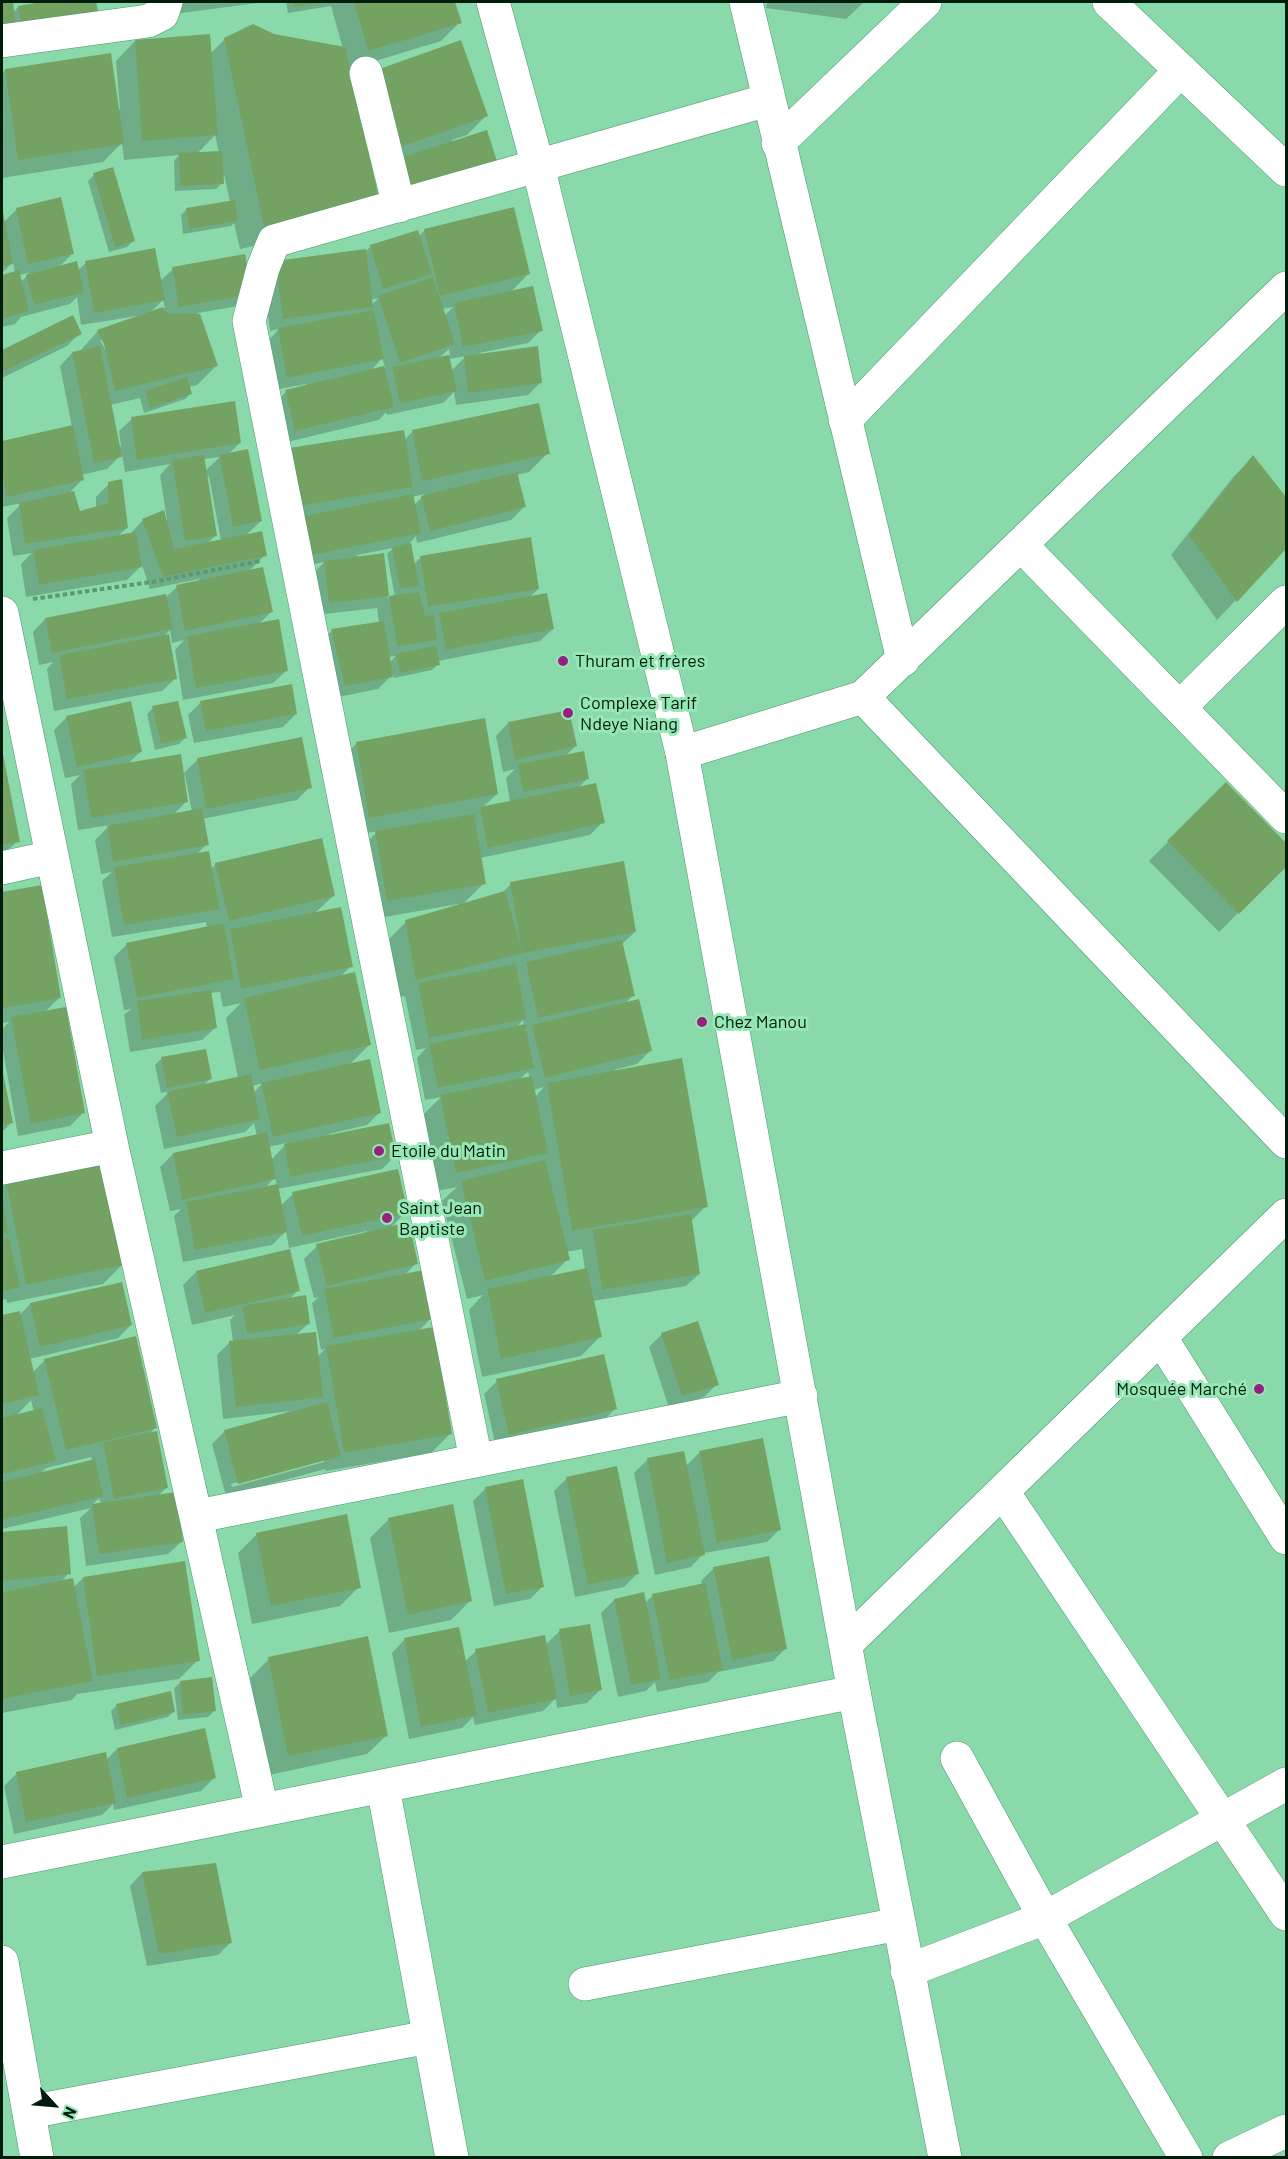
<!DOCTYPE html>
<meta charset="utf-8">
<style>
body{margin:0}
#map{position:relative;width:1288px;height:2159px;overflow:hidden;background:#8ad9aa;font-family:Barlow,sans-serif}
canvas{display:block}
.frame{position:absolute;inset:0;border:3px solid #001c0b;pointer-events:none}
.north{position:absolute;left:24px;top:2075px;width:60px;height:60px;-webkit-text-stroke:4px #97e6b6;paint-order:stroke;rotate:116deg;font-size:16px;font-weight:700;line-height:24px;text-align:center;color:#001c0b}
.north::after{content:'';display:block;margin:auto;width:21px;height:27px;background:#001c0b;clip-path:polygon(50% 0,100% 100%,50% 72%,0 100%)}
</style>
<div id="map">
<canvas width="1288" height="2159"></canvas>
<div class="frame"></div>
<div class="north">N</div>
</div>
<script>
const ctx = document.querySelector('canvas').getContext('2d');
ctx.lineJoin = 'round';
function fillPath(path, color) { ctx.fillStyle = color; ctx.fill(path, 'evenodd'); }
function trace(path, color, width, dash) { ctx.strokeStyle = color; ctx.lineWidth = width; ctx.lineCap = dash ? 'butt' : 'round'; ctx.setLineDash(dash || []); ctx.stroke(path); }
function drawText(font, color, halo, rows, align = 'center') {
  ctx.font = font + ' Barlow,sans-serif'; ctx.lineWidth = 6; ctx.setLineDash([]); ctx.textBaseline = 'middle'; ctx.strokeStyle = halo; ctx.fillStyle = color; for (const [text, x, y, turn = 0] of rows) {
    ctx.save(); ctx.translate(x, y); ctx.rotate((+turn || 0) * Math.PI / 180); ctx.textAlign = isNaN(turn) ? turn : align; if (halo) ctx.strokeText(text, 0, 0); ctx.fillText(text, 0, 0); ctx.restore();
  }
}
fillPath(new Path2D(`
 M2,2H11L13,13L18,7L49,2H95L97,15L2,36Z
 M173,2H264L175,14Z
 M286,2H454L460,22L441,41L349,69L486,116L467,135L452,140L453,143L397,201L356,93L353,223L240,249L234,223L231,226L183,234L181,215L187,209L230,202L224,174L222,183L216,189L175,191L174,161L179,155L124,160L122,143L103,162L2,178V74L5,70L117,109H120L116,61L135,41L210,54L225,39L273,36L343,49L331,6L288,13ZM215,135L219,153L197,154Z
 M767,2H864L846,19L766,8Z
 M94,175L133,241L127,247L109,252L88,181Z
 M17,209L72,254L58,268L77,271L86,263L160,281L173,269L244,255L238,306L198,313L216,366L197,385L189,387L191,393L185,399L144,413L140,398L110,405L118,447L121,446L119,431L132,419L240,443L227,455L261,521L245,536L265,555L249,571L271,612L258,625L286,671L273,683L183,700L175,650L184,640L172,643L170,630L163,637L175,679L162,691L54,711L47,669L53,662L39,665L33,632L45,619L165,598L177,587L200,582L199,579L150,589L142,565L127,580L26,597L21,564L32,553L13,556L7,518L22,503L2,507V442L72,427L60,366L72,353L79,352L98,331L143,315L81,325L77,297L70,304L21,317L15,324L2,327V277L15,273L13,262L2,273V215L3,223ZM29,273L24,279L20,282L19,275ZM163,300L165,308L150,313ZM100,340H103L106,351ZM122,454L125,472L170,464L160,475L167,520H143L130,534L117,537L127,528L109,484L96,497V508L79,512L68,494L82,480L81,475L107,469ZM220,457L205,471L203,459ZM209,476L221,541L207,544L215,536L206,477Z
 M425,230L528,274L510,293L541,330L528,343L479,353L541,382L528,395L456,405L454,392L443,403L387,415L386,412L379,420L283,443L273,404L286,392L306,386V384L274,390L266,343L279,329L270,331L263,276L365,252L370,247L417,232L418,237ZM379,298L371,305V300ZM453,307L444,316L442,309ZM449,349L450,356L439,358ZM466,356L451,371L449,359ZM382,358L385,367L370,371L377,364Z
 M72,317L80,333L67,346L2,378V351Z
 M412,432L548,453L529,472L516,475L524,507L511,520L417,543L416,536L407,546L414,564L421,557L538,589L529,598L553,629L540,641L438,661V664L432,670L394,678L393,674L378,689L333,698L319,643L332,631L379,623L377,608L316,615L312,575L324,562L300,567L271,469L404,440ZM425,494L414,505L412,497ZM393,548L387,554L395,597L388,598L383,555L358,558L357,555ZM396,656L389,663L388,657Z
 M1252,458L1286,499V547L1217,620L1171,555L1234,476Z
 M201,702L296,714L283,727L194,743L188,715Z
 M153,708L185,738L179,744L155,750L147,714Z
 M67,717L141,751L128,764L182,775L197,760L310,787L297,800L202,819L207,844L197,854L211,869L216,864L333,896L315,913L351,966L340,977L370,1044L349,1065L379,1113L367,1125L329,1134V1137L395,1156L382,1169L277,1189L280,1206L293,1194L406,1212L390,1228L416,1263L405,1275L431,1318L418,1332L450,1434L431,1453L326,1471L325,1469L226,1496L212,1444L225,1431L291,1411L223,1419L217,1355L229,1343L233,1342L230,1320L235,1315L192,1325L183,1285L196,1272L298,1290L289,1300L309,1323L296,1335L317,1357L325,1349L321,1350L312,1303L319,1297L314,1298L304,1259L317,1246L367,1234V1231L289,1248L286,1231L272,1245L183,1262L174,1216L181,1209L170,1211L160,1167L173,1154L257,1136L254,1123L245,1132L164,1149L155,1106L170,1091L161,1093L155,1065L162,1058L210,1079L203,1086L238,1078L226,1018L241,1003L223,1007L220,992L210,993L215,1028L202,1040L130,1052L124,1015L131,1009L124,1010L114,957L127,944L207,928L206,922L112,937L102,881L112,872L101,874L95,840L110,825L78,830L71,784L80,775L65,778L54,730ZM182,775H185L192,812L173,815L186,802ZM263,1083L253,1093L252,1086ZM287,1143L271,1160L268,1147ZM275,1177L277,1186L265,1188ZM324,1459V1462L232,1487L231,1484Z
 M508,723L576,746L565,756L588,778L578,788L603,822L590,835L480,858L484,883L463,904L502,893L511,884L635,932L622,944L633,995L625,1004L650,1051L637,1064L614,1070L615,1072L706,1206L690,1222L699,1274L686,1286L593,1301L600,1337L581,1356L482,1377L469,1310L483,1295L467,1299L442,1201L457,1187L437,1191L422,1116L441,1097L425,1100L417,1058L426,1048L416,1050L405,996L397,998L387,941L406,922L459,906L458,904L368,920L357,852L378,831L351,836L338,762L357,743L497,794L482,808L510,802L506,778L515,769L503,772L496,736ZM523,1020L524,1026L516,1028ZM528,1072L530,1078L520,1080L524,1075ZM544,1087L535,1097L533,1090ZM582,1249L585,1270L550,1277L568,1259L566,1252Z
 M2,751L18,841L2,855Z
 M1226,784L1286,845V865L1219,932L1149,861Z
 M40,887L60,997L44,1013L83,1113L70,1126L18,1136L2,1044V1029L9,1022L2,1023V894Z
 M2,1071L12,1122L2,1132Z
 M7,1182L122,1265L103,1284L7,1303L6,1299L2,1300V1187Z
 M30,1304L131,1325L118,1338L29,1359L32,1373L45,1360L156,1427L149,1434L167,1487L157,1497L181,1542L168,1554L86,1566L80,1518L91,1508L2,1529V1317L18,1313L19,1316ZM31,1400L34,1412L15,1417ZM91,1457L92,1461L40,1474L46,1468ZM99,1498L101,1504L91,1506Z
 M662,1334L717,1384L704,1397L669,1408L649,1347Z
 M497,1381L615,1409L602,1422L496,1447L484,1394Z
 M683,1453L686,1466L699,1453L780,1529L767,1542L704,1553L691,1567L655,1575L634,1473L647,1460Z
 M567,1478L637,1574L624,1587L575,1597L554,1491Z
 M486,1488L543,1586L530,1599L494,1606L473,1501Z
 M389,1519L470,1601L451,1620L389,1633L370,1538Z
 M66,1528L69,1573L61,1582L73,1588L83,1578L198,1660L179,1679L77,1694L72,1700L2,1713V1534Z
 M257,1534L359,1587L340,1606L252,1624L238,1553Z
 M714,1568L786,1648L773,1661L718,1672L708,1682L657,1692L655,1682L646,1691L618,1697L601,1613L614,1600L644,1604L653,1595L702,1585L701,1581Z
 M560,1631L600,1690L587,1703L557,1708L556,1698L543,1711L475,1725L473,1717L462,1728L409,1739L392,1653L404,1640L464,1662L476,1651L545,1645Z
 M269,1659L387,1735L367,1754L269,1775L250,1678Z
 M181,1682L214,1711L208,1717L178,1720L174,1688Z
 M117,1705L174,1711L168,1717L115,1730L111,1711Z
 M117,1749L214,1778L201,1791L114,1810L113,1804L102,1815L14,1834L4,1786L17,1773L106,1760Z
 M142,1873L231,1942L218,1955L147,1966L130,1886Z`), '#0003');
fillPath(new Path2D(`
 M2,2H13L16,24L2,26Z
 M41,2H96L99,15L22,30L18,6Z
 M293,2H322V3L294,7Z
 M354,2H455L462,23L368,51Z
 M253,24L274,34L345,47L379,199L264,226L224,38Z
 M210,34L218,135L142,141L135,40Z
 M461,40L488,116L400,147L374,71Z
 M111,53L124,144L18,160L5,69Z
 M487,130L497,161L410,189L400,158Z
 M222,151L224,184L180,186L179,153Z
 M113,167L135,241L115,247L93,173Z
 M61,197L74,254L28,264L16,208Z
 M235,200L238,221L189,229L186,208Z
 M514,207L530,274L440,296L424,229Z
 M3,212L13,264L2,266V212Z
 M418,230L432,274L383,289L370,245Z
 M155,248L165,300L94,313L85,261Z
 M366,249L373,307L283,319L275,261Z
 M245,254L252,294L179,307L172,267Z
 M77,261L84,292L34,305L26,275Z
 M19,270L29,311L2,319V275Z
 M433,277L455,344L400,363L378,296Z
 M533,286L543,331L463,347L454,303Z
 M163,307L168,314H200L218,366L115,391L104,344L97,330Z
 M374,310L384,359L287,378L278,328Z
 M73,315L82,334L2,372V350Z
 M100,346L122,457L94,463L72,352Z
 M538,346L542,383L468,393L464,356Z
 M449,355L457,391L400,403L392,367Z
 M384,366L394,407L295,431L285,390Z
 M187,377L192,394L150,408L145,391Z
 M235,401L241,443L137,460L131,417Z
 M539,403L550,454L422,481L412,430Z
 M73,425L84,480L7,497L2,470V441Z
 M404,430L413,487L299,506L289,448Z
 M248,449L262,521L233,527L219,455Z
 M204,455L217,536L185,541L172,460Z
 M1253,455L1286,497V549L1237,602L1189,535Z
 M517,472L526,507L430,531L421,496Z
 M122,479L128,528L25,544L19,503L74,491L80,511L108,503V482Z
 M413,494L421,533L312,555L305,516Z
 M164,510L174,549L262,531L267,556L163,577L142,519Z
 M136,532L142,567L39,585L33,550Z
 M531,537L539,589L428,607L420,556Z
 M411,543L419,586L400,589L392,547Z
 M384,553L389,596L419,592L425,616L434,615L437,640L397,646L389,596L329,603L324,561Z
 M263,567L273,612L185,631L176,585Z
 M547,593L554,629L446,650L439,613Z
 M166,594L173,629L52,653L45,618Z
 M279,619L288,671L196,688L187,636Z
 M384,621L393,677L345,686L331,629Z
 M169,634L177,679L67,699L59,655Z
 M436,646L440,665L400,673L396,654Z
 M292,684L297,714L206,731L200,701Z
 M131,701L142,752L77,767L66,716Z
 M178,701L187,738L161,744L152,706Z
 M569,710L577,746L515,760L508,722Z
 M485,718L498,794L369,818L356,742Z
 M302,737L312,788L206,809L197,758Z
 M2,749L20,842L2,845Z
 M584,751L589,779L523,792L518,764Z
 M181,754L188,802L91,818L83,770Z
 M1226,782L1286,843V867L1239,914L1167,841Z
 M596,783L605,823L488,848L480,807Z
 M202,808L209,845L113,862L107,826Z
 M474,814L486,884L387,901L375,831Z
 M322,838L335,896L229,921L215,863Z
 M209,851L219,909L124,925L114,867Z
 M624,861L636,932L523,953L416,980L405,920L505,891L522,951L510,882Z
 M42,885L61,998L2,1008V892Z
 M341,907L353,967L241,989L230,929Z
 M224,923L234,979L137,998L126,943Z
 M622,940L635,996L538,1018L526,962Z
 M516,964L526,1019L429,1038L418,983Z
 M355,972L371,1045L260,1070L244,998Z
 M211,990L217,1028L142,1040L137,1001Z
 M639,999L652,1051L545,1078L532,1025Z
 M66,1007L85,1113L31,1124L11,1017Z
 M525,1024L534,1068L438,1088L429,1044Z
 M206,1049L212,1079L167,1088L161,1057Z
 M682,1058L708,1207L572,1231L547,1083Z
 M370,1059L381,1113L273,1137L261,1083Z
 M2,1068L13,1123L2,1125Z
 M251,1074L260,1119L177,1137L167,1092Z
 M532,1076L548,1153L456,1173L440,1095Z
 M389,1123L396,1156L290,1177L284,1144Z
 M267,1132L276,1179L182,1200L173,1153Z
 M545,1160L570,1260L485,1281L461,1181Z
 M104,1161L124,1265L26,1285L6,1180Z
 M398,1169L408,1213L302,1236L292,1192Z
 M278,1184L287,1232L195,1250L186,1202Z
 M2,1196L8,1233L2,1234Z
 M691,1214L700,1274L602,1290L593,1230Z
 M409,1222L418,1264L327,1286L316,1244Z
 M9,1238L20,1287L2,1291V1240Z
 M290,1249L300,1291L205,1313L196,1271Z
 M587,1268L602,1337L501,1359L487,1289Z
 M424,1270L433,1319L334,1338L324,1289Z
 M122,1282L132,1325L40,1347L30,1303Z
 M306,1295L310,1324L247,1334L242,1306Z
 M20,1311L39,1395L2,1404V1315Z
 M698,1321L719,1385L682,1396L661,1333Z
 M434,1327L452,1434L344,1453L326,1346Z
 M316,1332L323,1397L236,1407L229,1341Z
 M136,1336L157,1428L66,1450L44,1359Z
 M604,1354L617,1409L509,1435L496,1379Z
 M327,1402L341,1456L238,1484L224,1430Z
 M42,1408L56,1461L2,1474V1418Z
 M157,1431L168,1488L114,1499L103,1442Z
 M763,1438L781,1530L717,1543L699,1451Z
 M684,1451L705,1555L667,1563L647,1458Z
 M95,1459L103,1496L2,1520V1482Z
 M617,1466L639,1574L588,1585L566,1477Z
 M523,1479L544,1587L506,1594L485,1487Z
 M177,1492L183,1542L99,1554L92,1504Z
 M453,1504L472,1601L408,1615L388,1518Z
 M347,1514L361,1588L271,1606L256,1533Z
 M67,1526L71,1574L2,1581V1532Z
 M769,1556L787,1649L732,1660L713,1567Z
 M185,1561L200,1661L97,1676L83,1577Z
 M73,1578L93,1681L2,1699V1592Z
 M705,1583L723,1670L670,1680L652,1594Z
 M644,1592L661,1679L631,1685L614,1599Z
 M590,1624L602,1690L570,1696L559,1629Z
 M459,1627L477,1715L421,1727L404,1638Z
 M545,1635L557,1699L488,1713L475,1649Z
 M368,1636L388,1736L288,1756L268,1657Z
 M212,1677L216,1711L183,1715L180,1681Z
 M171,1691L175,1712L121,1725L116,1704Z
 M205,1728L216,1778L127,1798L117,1748Z
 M106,1752L116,1803L26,1822L16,1772Z
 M216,1863L232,1943L159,1954L142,1872Z`), '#74a262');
const minor = new Path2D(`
 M746,2L903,660
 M1109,2L1286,170
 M2,41L148,21L162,14L166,2
 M366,73L399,206
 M778,143L925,2
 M845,420L1181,70
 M1022,546L1286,817
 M2,613L112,1146L262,1809
 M863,697L1286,1142
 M1180,707L1286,602
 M682,753L863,697L1286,288
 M2,868L52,857
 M2,1168L112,1146
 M1161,1338L1286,1538
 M476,1460L249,321L263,268L274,241L768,100
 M1003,1492L1286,1914
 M198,1516L801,1396
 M957,1758L1045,1918L1186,2158
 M383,1787L452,2158
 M2,1862L854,1692
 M2,1962L37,2158
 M907,1971L1045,1918L1286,1784
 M585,1984L899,1924
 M29,2112L429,2037
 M1229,2158L1286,2131`);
const tertiary = new Path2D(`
 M493,2L538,166L682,753L854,1692L945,2158
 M846,1644L1286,1215`);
trace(minor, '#48966b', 34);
trace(tertiary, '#48966b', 34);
trace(new Path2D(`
 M33,599L158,581L260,561`), '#5b9873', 4, [4.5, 3]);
trace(minor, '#fff', 33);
trace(tertiary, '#fff', 33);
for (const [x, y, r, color] of [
 [563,661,6,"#95217f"],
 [568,713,6,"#95217f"],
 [702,1022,6,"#95217f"],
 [379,1151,6,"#95217f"],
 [387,1218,6,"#95217f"],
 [1259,1389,6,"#95217f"]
]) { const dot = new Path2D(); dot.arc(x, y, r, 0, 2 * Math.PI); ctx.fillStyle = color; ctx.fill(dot); trace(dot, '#97e6b6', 2); }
drawText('18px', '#001c0b', '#97e6b6', [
 ["Thuram et frères",575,661],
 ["Complexe Tarif",580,703],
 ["Ndeye Niang",580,724],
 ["Chez Manou",714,1022],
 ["Etoile du Matin",391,1151],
 ["Saint Jean",399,1208],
 ["Baptiste",399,1229],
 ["Mosquée Marché",1247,1389,"right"]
], 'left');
</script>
